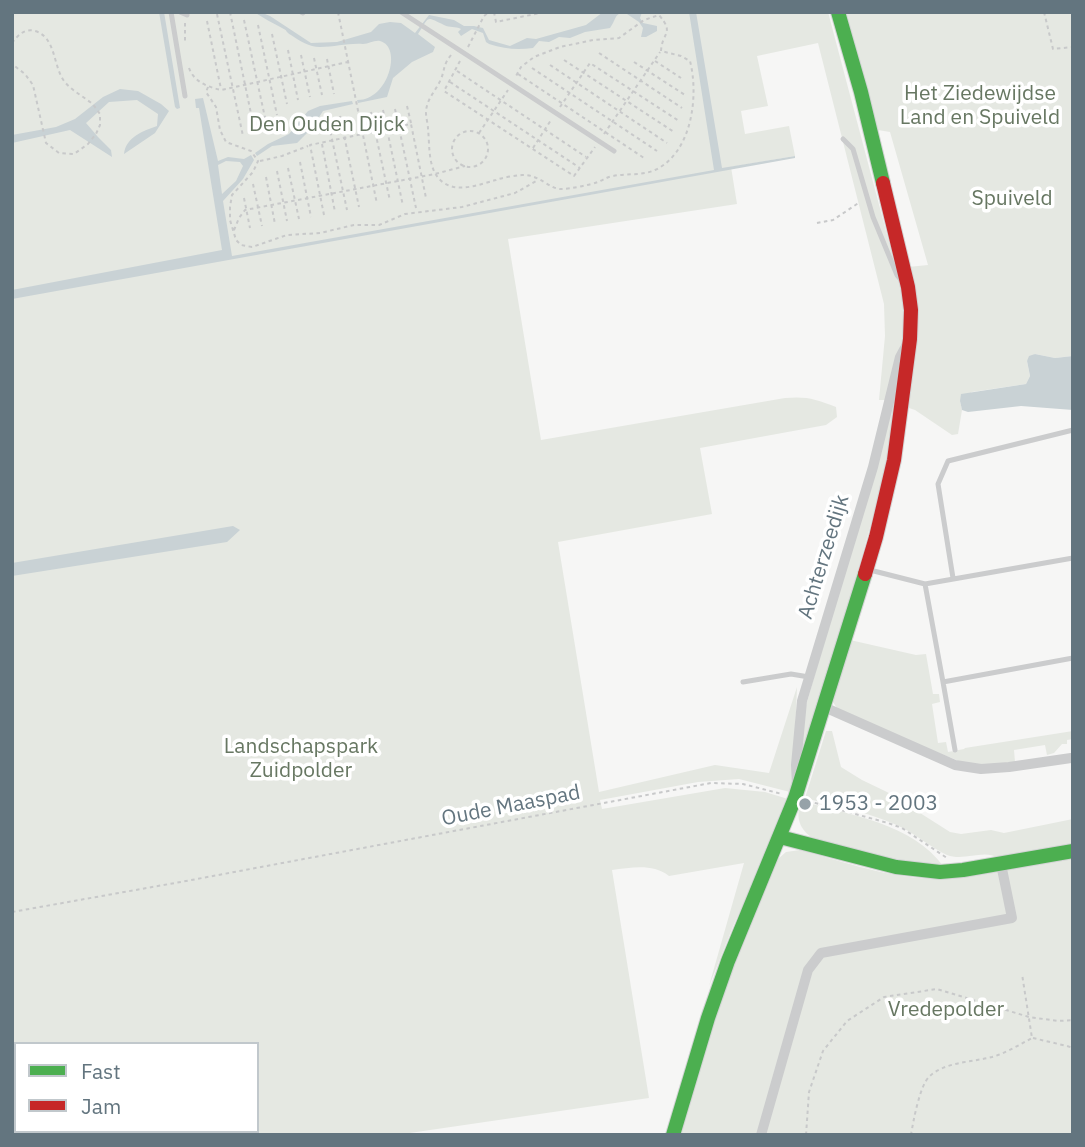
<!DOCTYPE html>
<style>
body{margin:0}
#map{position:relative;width:1085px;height:1147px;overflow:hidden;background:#f6f6f5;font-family:"IBM Plex Sans",sans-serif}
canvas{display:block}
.frame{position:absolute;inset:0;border:14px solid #63757f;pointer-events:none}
.legend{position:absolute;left:14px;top:1042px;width:245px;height:91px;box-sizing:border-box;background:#fff;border:2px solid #c1c8cc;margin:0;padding:9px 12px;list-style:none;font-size:21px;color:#63757f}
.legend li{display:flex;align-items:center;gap:14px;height:35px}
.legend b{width:35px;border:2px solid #c1c8cc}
</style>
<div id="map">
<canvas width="1085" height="1147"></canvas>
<div class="frame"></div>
<ul class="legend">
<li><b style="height:9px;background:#4caf50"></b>Fast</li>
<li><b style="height:9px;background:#c62828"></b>Jam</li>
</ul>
</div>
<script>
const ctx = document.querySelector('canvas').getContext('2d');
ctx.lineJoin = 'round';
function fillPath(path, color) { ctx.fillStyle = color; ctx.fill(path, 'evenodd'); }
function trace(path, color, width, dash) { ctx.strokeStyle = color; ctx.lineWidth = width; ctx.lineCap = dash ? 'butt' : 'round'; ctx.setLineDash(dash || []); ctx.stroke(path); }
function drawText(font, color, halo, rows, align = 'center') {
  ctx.font = font + ' "IBM Plex Sans",sans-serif'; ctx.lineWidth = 7; ctx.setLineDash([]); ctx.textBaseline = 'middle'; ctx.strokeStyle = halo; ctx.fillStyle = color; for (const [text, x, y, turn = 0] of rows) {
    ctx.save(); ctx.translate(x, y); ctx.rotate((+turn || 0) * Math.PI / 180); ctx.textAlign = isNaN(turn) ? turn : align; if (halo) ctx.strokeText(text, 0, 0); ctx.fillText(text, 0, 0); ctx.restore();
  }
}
fillPath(new Path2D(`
 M12,12H828L904,299V334L885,400H879L885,336L884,304L818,43L757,56L768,106L741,111L745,134L789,126L795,156L731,167L737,204L508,239L541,440L785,398C806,396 816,399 836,407L837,417L826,425L700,448L712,514L558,542L599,792L715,765L769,773L797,687L793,788L790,792L739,779L698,782L600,800L602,809L725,788L765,792L788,799L763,864L734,924L709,986L744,863L669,876C652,863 631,868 612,870L649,1098L396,1135H12ZM16,1044H257V1131H16Z
 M840,12H1073V356L1055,358L1035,354L1027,361L1030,376L1026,384L972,392L960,401L962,410L958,434L952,435L915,410L906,407L908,267L928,265L890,132L872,129Z
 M901,372C897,400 893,428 887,456C865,561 828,663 799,766L805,709Z
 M850,640L916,655L926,654L933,694H939L940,702L932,704L938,743L946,742L948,752L964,749L965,748L1073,731V739L1067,740V744H1062L1054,753L1047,755L1045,745L1014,750L1015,762L1013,764H966L840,713L831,699Z
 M826,731H832L841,767L862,780L887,792L950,832L961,834L991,830L1004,833L1073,819V847L1000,859C984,848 965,862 947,855C932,848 919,837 905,829C874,813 838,807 805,798Z
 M801,801C850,815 912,823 944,867L878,858L811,837C798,827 796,816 801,801Z
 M800,850C837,860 881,875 919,878C969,882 1024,866 1073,856V1135H677L727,979L769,879L778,859L786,852Z`), '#e5e8e2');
fillPath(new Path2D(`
 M159,12H164L180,108L177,109L175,107Z
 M254,12H260L270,16L311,43L337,42L371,32L379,24L390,22L401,23L415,33L429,15L454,20L464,26H474L483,28L489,40L510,46L527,38L536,39L586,25L603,12H642L640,18L643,23L657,26V31L646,37H641L643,28L639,22L624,12C614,14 616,20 610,28L585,32L570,38L559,37L549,42L539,41L533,48C517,50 505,49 489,44L486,42L483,33L472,29L461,36L458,32L461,29C455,26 450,28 444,25C425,16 430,16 418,34L435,47L433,52L412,62L393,78L387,97L358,103L357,100C388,101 403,47 380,41C374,40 369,44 363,44C348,43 335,47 320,47C309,47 300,41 291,35C283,30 290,32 282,28C273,23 263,18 254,12Z
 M689,12H696L722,168L795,156V158L12,299V290L222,250L199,108H196L195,99L203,98L218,161L228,157L244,159L251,155L254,160L243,179L223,201L232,256L714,170ZM226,161L240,162L243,166L236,181L222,194L218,165Z
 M120,89L138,91L161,104L169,111L155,133L124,154C126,137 143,131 157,126L158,114L137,100L109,102L86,123L98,137L111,150L112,157L70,130L12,143V135L56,127L75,119L103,97Z
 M352,101L353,104L323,111L312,128L297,143L272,146L257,156L255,153L268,144L289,134L308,111L320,106Z
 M1035,354L1055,358L1073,356V410L1021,406L968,412L962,410L960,401L961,394L1026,384L1030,376L1027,361L1029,356Z
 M233,526L240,530L227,542L12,576V563Z`), '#c9d2d5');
const fast = new Path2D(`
 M838,12L861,92L883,183
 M780,837L896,867L940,872L963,870L1073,851
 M673,1135L708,1018L728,961L795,798L865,574`);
const jam = new Path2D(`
 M865,574L876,537L894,460L910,339L911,310L908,287L883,183`);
trace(fast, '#d3d4d5', 16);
trace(jam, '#d3d4d5', 16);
trace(new Path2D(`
 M230,12L255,133
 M338,12L377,204
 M494,12L496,22L545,12
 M1044,12L1053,49L1073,47
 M217,14L243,136
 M244,20L267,127
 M207,21L221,89
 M185,23V42
 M258,25L277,115
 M272,34L287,104
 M12,43C18,35 25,28 35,31C56,37 53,66 64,81C71,90 81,95 90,102C94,105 97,110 100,114V125L96,134L88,144L74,154L59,153L46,143L33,85L25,74L12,64
 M468,47L484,16L489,12
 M288,50L298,100
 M599,53L682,108
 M301,55L310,97
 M451,55C443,65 445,69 441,79C436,91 426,99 426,113C426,118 428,124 428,129C430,146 427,172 444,183C459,193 481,184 496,180C504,177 514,176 522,175C539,174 549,189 561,189C571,189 589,185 598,182C603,180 607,177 613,176C627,173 642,176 655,170C692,153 699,96 690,61L681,56L661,51C662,32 675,34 659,15L644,20L619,38L593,40L560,47L534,57L521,67L516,76
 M314,58L322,95
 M327,59L334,94
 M564,60L674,132
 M460,61L444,91L574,176L595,147
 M655,61L681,78
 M634,62L685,95
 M550,65L667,143
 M189,68C194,82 208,87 221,90L348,62
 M532,68L657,151
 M457,71L586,157
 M518,74L644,158
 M450,82L580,168
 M208,87L206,92L216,107L220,130L226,142L251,151L258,161L253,172L232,195L230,207V220L236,240L241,245L252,247L287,235L320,233L354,225H379L405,214L462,207L515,193L538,180
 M407,106L411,123
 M560,107L590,63L679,121
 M395,109L416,208
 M383,110L403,206
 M371,112L390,201
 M340,116L359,207
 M329,125L347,210
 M452 149a18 18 0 1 1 36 0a18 18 0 1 1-36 0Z
 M479,133L508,90
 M604,134L660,52
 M322,144L335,212
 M533,148L551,120
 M260,161L282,156L308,146
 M300,162L311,217
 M288,168L299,219
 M277,171L287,221
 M266,177L275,224
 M253,184L262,226
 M244,198L250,228
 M324,215L310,145L411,124L426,198
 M817,223L833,220L860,202
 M234,230L239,218L245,210L435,174L465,166
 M808,801L888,823L902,828L947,858
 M12,912L186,881L711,783L743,784L782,794
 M1033,1038L1067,1046L1073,1048
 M806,1135L809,1092L823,1051L847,1021L884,997L937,989L1029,1017L1058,1021L1073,1020
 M911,1135C913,1122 920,1085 929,1077C943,1062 973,1062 992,1057C1006,1053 1019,1045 1032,1038L1022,974`), '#c8c9ca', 2, [3.5, 3.5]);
trace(new Path2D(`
 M171,12L185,96
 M180,12L187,15
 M301,12L303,13
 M401,12L614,151
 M843,139L853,149L873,217L897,275L903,282
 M866,569L925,584L1073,558
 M953,578L938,484L948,461L1073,430
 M925,584L943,682L1073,658
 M743,682L791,674L809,677
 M943,682L955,750`), '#cbcccd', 5);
trace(new Path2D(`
 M824,707L955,765L981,769L1009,767L1071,758
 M797,785L796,765L802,701L873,467L900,357L907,344
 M761,1135L808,970L821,953L1012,918L1001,864`), '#cbcccd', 10);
trace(fast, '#4caf50', 14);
trace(jam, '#c62828', 14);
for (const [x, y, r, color] of [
 [805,804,7,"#96a2a8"]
]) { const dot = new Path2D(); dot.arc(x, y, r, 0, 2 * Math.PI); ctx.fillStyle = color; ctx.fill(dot); trace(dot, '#fff', 2.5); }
drawText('21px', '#677762', '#fff', [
 ["Het Ziedewijdse",980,94],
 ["Land en Spuiveld",980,118],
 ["Den Ouden Dijck",327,125],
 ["Spuiveld",1012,199],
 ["Landschapspark",301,747],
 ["Zuidpolder",301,771],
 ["Vredepolder",946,1010]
]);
drawText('21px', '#63757f', '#fff', [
 ["Achterzeedijk",824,557,-73],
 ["Oude Maaspad",511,806,-11]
]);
drawText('21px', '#63757f', '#fff', [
 ["1953 - 2003",819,804]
], 'left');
</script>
